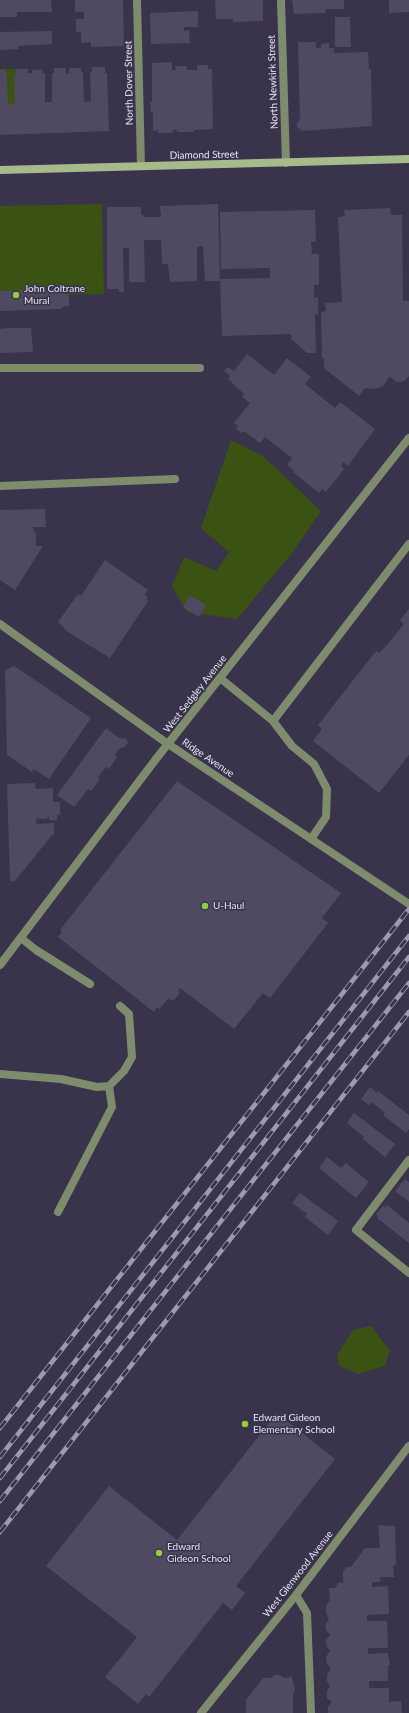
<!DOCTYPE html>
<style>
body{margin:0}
canvas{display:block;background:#39334b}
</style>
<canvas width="409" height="1713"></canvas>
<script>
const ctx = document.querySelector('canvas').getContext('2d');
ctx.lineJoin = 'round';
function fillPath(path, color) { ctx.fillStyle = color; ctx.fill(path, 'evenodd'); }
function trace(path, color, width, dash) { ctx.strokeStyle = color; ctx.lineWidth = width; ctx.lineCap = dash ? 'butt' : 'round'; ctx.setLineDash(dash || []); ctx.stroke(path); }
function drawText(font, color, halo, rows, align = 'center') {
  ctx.font = font + ' Lato,sans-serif'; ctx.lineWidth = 3; ctx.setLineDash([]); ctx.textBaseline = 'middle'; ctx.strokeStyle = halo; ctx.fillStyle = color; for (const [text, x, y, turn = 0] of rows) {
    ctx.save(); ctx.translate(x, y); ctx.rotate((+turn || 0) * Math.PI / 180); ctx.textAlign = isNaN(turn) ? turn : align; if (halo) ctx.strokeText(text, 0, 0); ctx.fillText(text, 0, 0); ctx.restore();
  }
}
fillPath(new Path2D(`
 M0,69H25V132L0,133Z
 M102,204L104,294L0,296V206Z
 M231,440L263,456L321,511L292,553L237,619L187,612L172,586L184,557L216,571L229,552L201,528Z
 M371,1326L390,1351L385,1366L358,1374L339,1366L337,1355L353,1330Z`), '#3a5212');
fillPath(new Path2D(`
 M0,0H51L52,12H17V17H0Z
 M75,0H123L124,46L91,47V42L81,43V32H76V19H84V12H75Z
 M215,0H263V21L233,22V19H216Z
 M292,0H344V9H325V13L294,14Z
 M389,0H409V12L389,13Z
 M198,11V27H184V31L189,30L190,43L151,44L150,13Z
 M335,17H350L351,47H335Z
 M52,31V44L18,46V49L0,50V32Z
 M298,42H316V48H321V44L329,43V48H334V53L368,52L369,69H371L372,126L302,131L298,128L297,125L298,121H300Z
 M172,62V70H176L175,66H187V70H197V65H208V69H212L213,129L194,130V132H177V130H173L172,133H158V130L153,131V113H151L150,102L152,101V63Z
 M92,67H105V73H107L109,131L0,135V70H6V74H7L8,104L15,103L14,74H16V69H28L27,73H32V70L42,69V73H45V102H52V73H54V68H66V74H68L69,73V68H81V72H83L84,102L91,101L90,72H92Z
 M218,204L220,281H205L203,246L197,247V281L170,282L168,264H162L161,240H144L145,282H129V248H123L124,292H119V289H107V207H141V215H143V217H161L160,206Z
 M390,208L391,215H402L403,301H409V376L404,381L396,382L390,376L383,386L375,389L365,388L359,396L324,368V358H322L321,312L326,311L325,303L342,302L338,217L345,216L344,210Z
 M315,210L316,242H311L312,254H319V285H314V298L318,297V315L315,314L316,353H307L291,339V334L222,336L220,279L270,278V268L221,269L220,212Z
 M31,290V293L63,292V294H69V306L62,307V309L0,311V291Z
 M9,328H31L33,352L0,353V329Z
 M247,354L274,375L287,358L311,377L305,384L335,408L340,402L375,429L348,466L343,462L341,466L344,469L326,492L322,489L319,493L293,472L294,471L287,465L292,458L265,437L260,443L244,431L242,433L236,429L238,426L234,423L250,403L242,397L244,394L228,379L230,376L224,371L228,367L234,371Z
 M45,509L46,527H33L34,532L36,533V546H43L15,590L0,580V510Z
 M105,560L148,590L145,595L148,597L146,600L148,601L110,658L68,632L58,622L78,594L81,596Z
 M189,595L206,605L199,617L183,607Z
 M409,609V755L379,793L313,741L322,729L318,725L376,651L379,653L386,646L404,624L400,620Z
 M14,666L91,718L49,779L34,769L32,772L7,755L5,670Z
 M106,728L119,738L126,739L128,743L125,747L120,748L115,755L117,757L109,769L106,767L98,777L100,779L91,791L88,789L74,807L57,795Z
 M177,781L341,893L322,918L328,923L270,998L263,993L234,1029L180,988L178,991L180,993L173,1001L169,998L159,1009L157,1007L154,1012L58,937L62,932L60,930Z
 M35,783L36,789L53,788V802H60V815H57V820H49V816L46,819H38L37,816L36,824L54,823V835H52L15,881H10L7,784Z
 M370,1087L377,1093L378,1091L409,1115V1129L406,1133L383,1115L385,1113L372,1102L369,1105L361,1099Z
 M354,1113L395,1144L385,1157L363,1139L364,1137L347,1123Z
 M327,1157L341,1168L346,1163L369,1182L356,1198L319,1168Z
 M405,1179L409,1182V1202L395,1191Z
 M300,1193L338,1221L328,1235L305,1217L307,1214L292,1203Z
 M387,1205L409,1223V1243L377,1218L378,1216L376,1214L383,1206L385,1208Z
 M277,1413L335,1459L236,1586L245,1593L232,1610L223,1603L149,1697L146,1694L138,1704L105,1677L137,1637L46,1566L109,1486L177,1540Z
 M378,1525L395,1526L396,1565H393L394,1577H380V1582H372V1587L388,1586L389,1614L367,1615V1621H387L388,1648H368V1654L388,1653L390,1665H388V1681H369V1688H389V1702L401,1701L402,1713H328V1707L332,1702L327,1698V1691L330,1686L327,1681V1674L331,1669L327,1664L326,1657L330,1651L327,1647L326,1640L330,1635L326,1630V1623L329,1619L326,1613V1606L330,1600L329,1588H335L338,1583L345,1582L343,1581V1572L346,1567H351L365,1548H380Z
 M274,1675H280L284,1678L292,1677L295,1690L293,1694V1713H246V1700L263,1678H271Z`), '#4f4962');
trace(new Path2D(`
 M0,368H200
 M0,486L175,479
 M220,678L273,721L409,544
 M273,721L292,746L314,764L327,789L326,817L311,839
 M21,938L36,950L90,984
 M0,1074L61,1079L97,1087L109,1086L124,1071L132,1057L129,1014L120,1006
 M58,1212L112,1107L109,1086`), '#7e8c6d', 8);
trace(new Path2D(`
 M137,0L141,166
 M281,0L286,163
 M0,965L156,759L409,438
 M409,1160L356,1230L409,1273
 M296,1595L307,1613L311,1713
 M201,1713L296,1595L409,1446`), '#7e8c6d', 8);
trace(new Path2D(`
 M0,624L168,744L409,904`), '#7e8c6d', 8);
trace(new Path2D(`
 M0,170L409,159`), '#a5bb8a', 8);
const rail = new Path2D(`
 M0,1428L409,909
 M0,1457L409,936
 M0,1478L409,957
 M0,1501L409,983
 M0,1532L409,1012`);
trace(rail, '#9e99ad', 4.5);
trace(rail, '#39334b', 3, [9]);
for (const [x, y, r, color] of [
 [16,295,4,"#95cc3a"],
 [205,906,4,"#95cc3a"],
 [245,1424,4,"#95cc3a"],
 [159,1553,4,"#95cc3a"]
]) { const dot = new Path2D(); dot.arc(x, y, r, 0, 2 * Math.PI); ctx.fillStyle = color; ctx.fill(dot); trace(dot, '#39334b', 1.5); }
drawText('10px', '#e7e4f4', '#39334b', [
 ["North Newkirk Street",273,82,-92],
 ["North Dover Street",129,83,-91],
 ["Diamond Street",204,155,-1],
 ["West Sedgley Avenue",195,694,-52],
 ["Ridge Avenue",208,758,34],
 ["West Glenwood Avenue",298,1574,-52]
]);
drawText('10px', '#e7e4f4', '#39334b', [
 ["John Coltrane",24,289],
 ["Mural",24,301],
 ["U-Haul",213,906],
 ["Edward Gideon",253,1418],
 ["Elementary School",253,1430],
 ["Edward",167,1547],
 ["Gideon School",167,1559]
], 'left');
</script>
